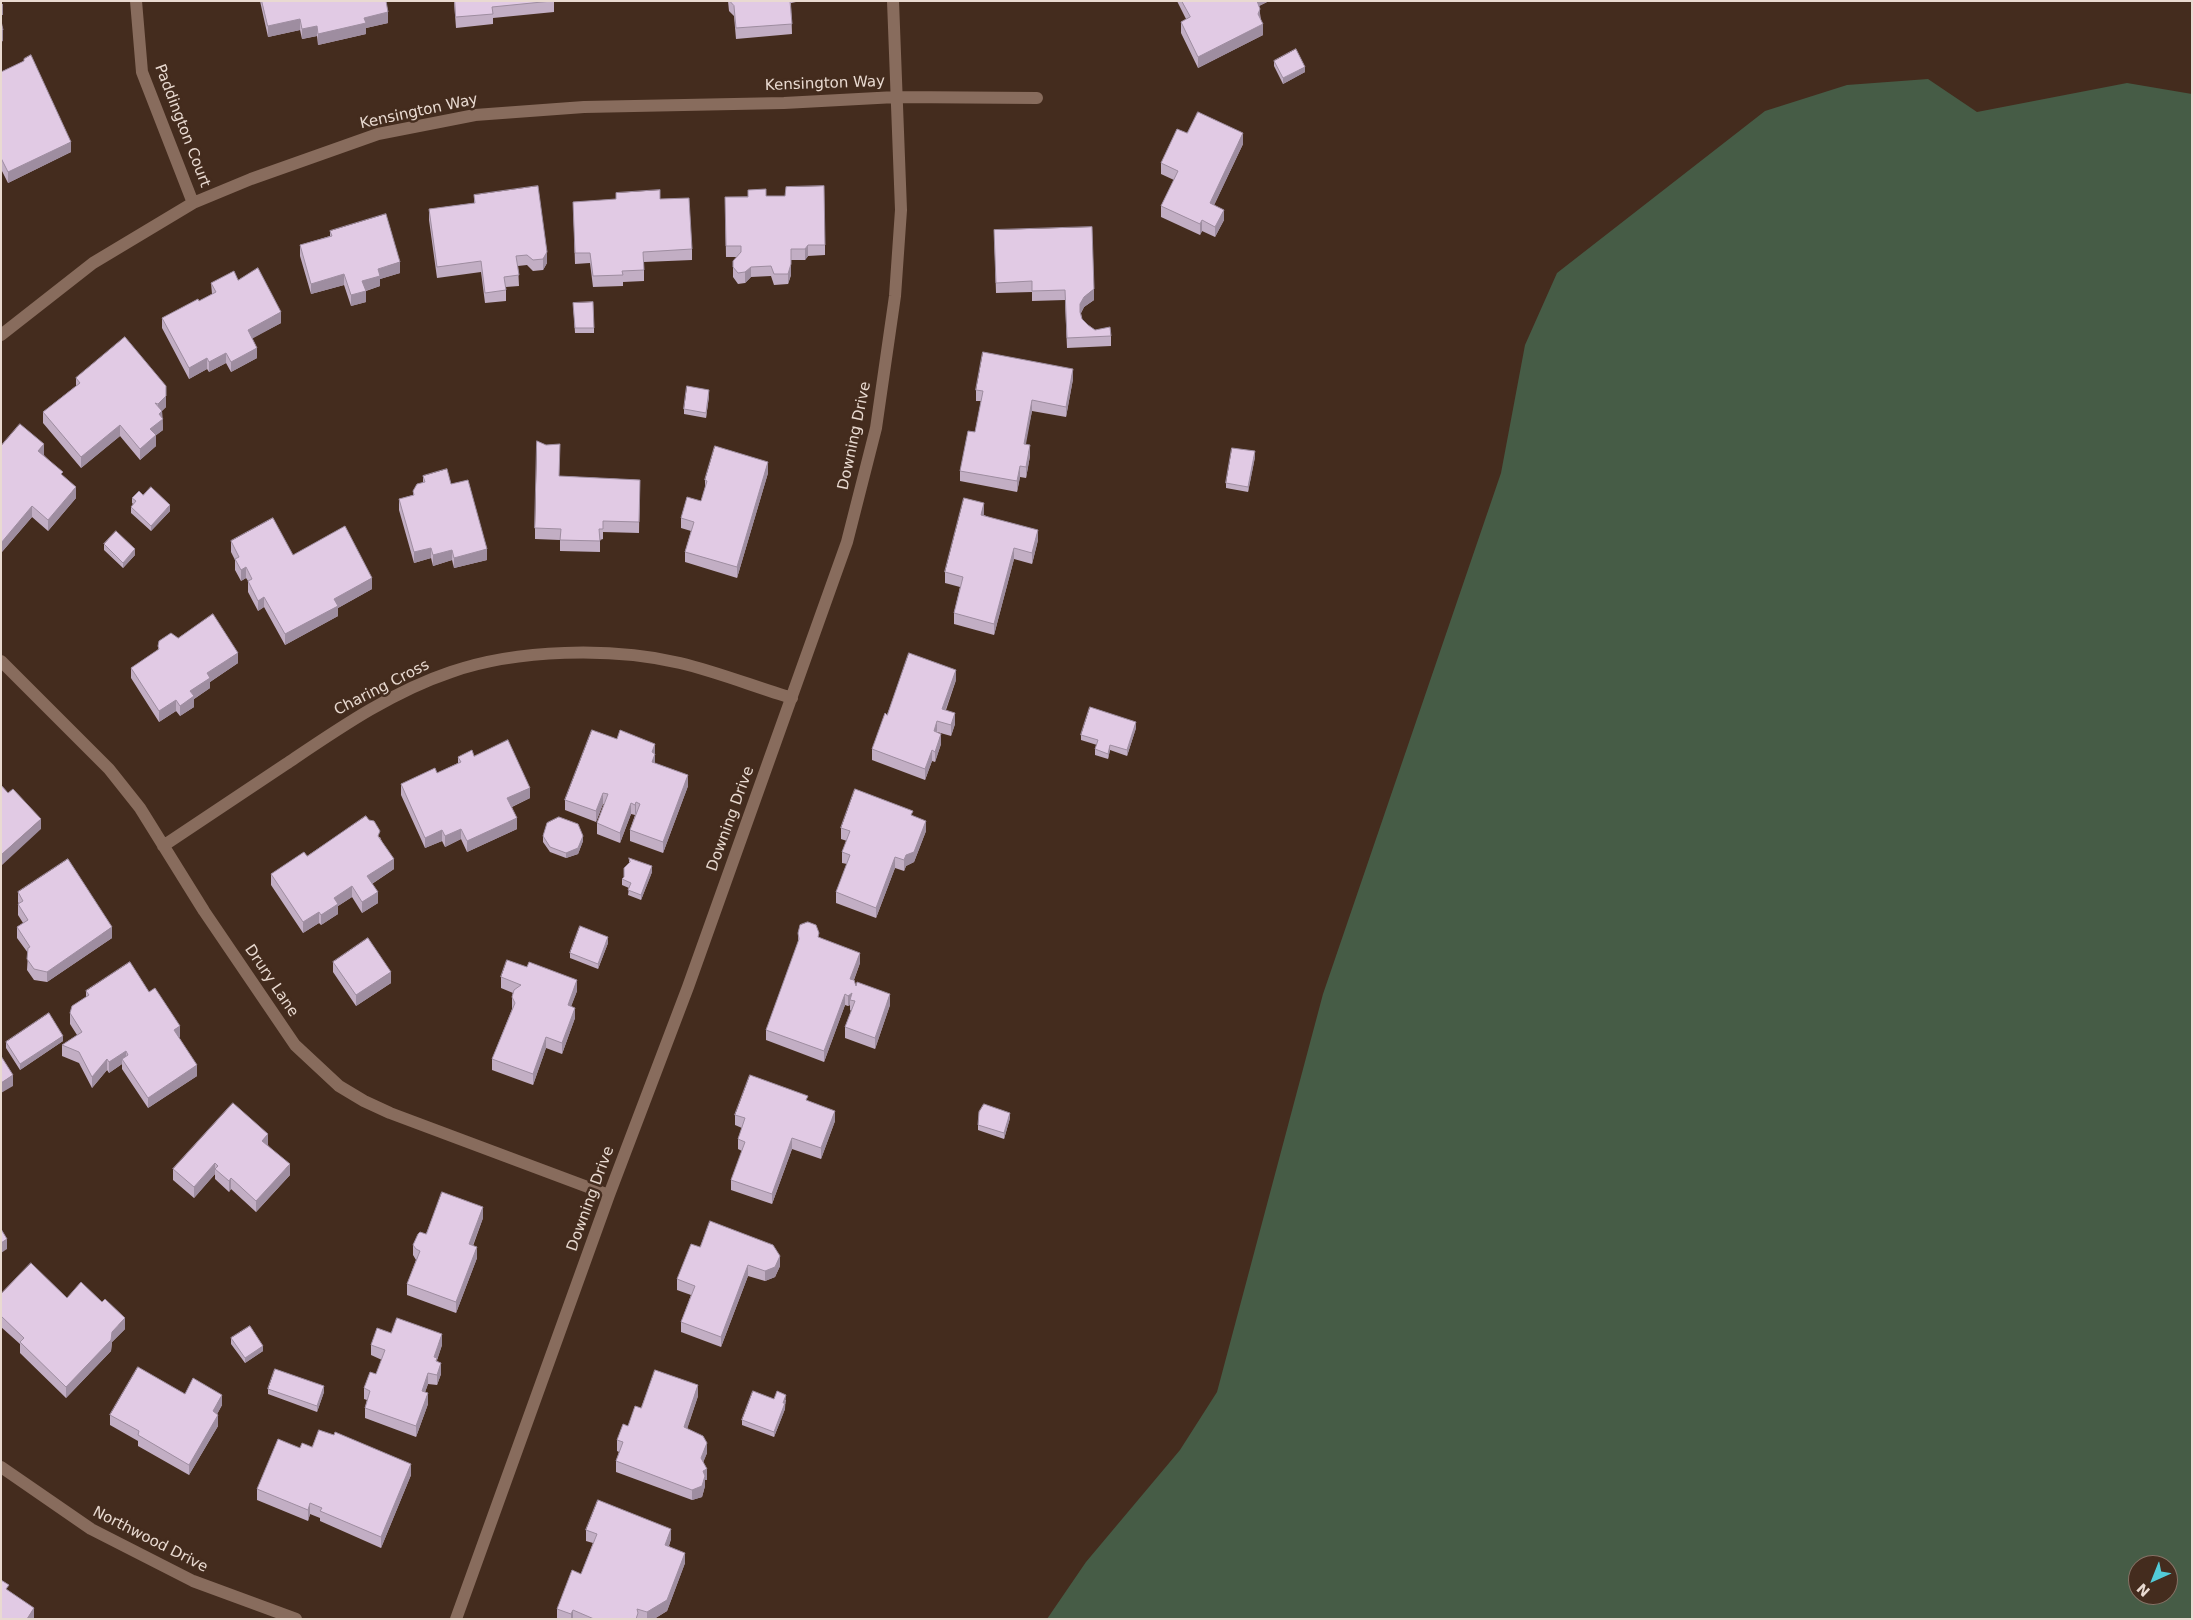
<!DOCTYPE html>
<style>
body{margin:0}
#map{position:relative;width:2193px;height:1620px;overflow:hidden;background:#442c1e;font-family:"DejaVu Sans",sans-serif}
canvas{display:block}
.frame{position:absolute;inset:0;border:2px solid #e9dad1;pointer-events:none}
.north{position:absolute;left:2128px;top:1555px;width:50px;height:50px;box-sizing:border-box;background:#442c1e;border:1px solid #867266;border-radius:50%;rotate:224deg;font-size:14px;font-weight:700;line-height:20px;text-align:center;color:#e9dad1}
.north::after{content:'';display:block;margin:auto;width:18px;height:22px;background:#52cbd8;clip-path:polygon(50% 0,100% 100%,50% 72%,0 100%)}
</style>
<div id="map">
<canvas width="2193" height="1620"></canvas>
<div class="frame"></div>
<div class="north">N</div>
</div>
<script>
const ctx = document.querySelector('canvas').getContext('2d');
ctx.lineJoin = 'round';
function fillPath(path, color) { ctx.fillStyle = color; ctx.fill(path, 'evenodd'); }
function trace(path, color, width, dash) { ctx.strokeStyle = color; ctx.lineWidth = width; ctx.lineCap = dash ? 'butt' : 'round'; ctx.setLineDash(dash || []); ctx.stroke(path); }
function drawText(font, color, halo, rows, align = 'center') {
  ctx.font = font + ' "DejaVu Sans",sans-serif'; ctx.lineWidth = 5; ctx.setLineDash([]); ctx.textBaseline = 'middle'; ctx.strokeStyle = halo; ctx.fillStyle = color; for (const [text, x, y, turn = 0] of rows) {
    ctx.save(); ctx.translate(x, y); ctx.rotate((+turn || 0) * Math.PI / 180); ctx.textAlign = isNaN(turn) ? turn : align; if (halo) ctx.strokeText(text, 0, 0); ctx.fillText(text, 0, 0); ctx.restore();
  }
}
fillPath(new Path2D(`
 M1928,79L1977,112L2127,83L2192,94V1619H1047L1086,1562L1180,1450L1217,1392L1323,994L1501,473L1525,345L1557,273L1765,111L1847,85ZM2138,1565H2168V1595H2138Z`), '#465c46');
trace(new Path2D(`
 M136,1L142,72L193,203
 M1,335L93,263L193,203L251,179L378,134L475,115L584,107L784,103L896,97L1037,98
 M1,661L109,769L140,808L204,911L295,1045L339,1086L364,1101L390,1113L609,1195
 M163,846C204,819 245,791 286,764C338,729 391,692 451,672C517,649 612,647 680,663C718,672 755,687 792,698
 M1,1467L91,1529L193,1581L296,1619
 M456,1619L609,1195L688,987L847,542L876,428L895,296L901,210L893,1`), '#886c5d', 12);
fillPath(new Path2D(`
 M260,1H386L388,23L366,28V34L318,45L317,36L302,39L300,30L268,37Z
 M454,1H554V12L493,18V24L456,28Z
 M728,1H796V2L791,3L792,34L736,39L734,16L729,11Z
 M1177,1H1269L1259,6L1263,35L1198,68L1181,33V22L1186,19Z
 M24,59L71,152L8,183L1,169V72L24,61Z
 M1274,61L1305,72L1283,84L1274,66Z
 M1187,133L1243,144L1214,205L1224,220L1215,237L1202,231L1200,235L1161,217V206L1174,180L1161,174V163Z
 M474,195L547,263L543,270L533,271L527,265L518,266L519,286L506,287V301L485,303L481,272L437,278L429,220V209L474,203Z
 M766,196L825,245V255L808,256L805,260H791V275L788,284L774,285L771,276L751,277L745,283L738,284L733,277V261L737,257H726L725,197Z
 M660,199L692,249V260L644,262V281L623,282V286L593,287L590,263L575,264L573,202Z
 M994,230L1094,300L1084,307L1081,313L1082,319L1088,325L1095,330L1111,336V346L1067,348L1065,300L1032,301V292L996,293Z
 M330,231L400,273L380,279V286L366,291V302L351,306L344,285L311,294L300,256V245L330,236Z
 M238,280L281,323L252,338L257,358L231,372L226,363L209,372L207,369L189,379L162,328V318L199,301L212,294L211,283Z
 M573,303L594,328V333H575Z
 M125,337L166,407L162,411L163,430L156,435V446L140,460L120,436L81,468L43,423V412L76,386V378Z
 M1073,379L1066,417L1032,411L1025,444L1030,456L1026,478L1020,477L1017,492L960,481V471L975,432L981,401H976V390Z
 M709,396L706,418L684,414V409Z
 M1,446L44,455L63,476L76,498L48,531L32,517L1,553Z
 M1255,457L1248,492L1226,488V483Z
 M768,473L737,578L685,562V552L691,531L681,528V518L701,501L705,488V480Z
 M423,476L451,484L487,560L454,568L452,560L433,566L431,558L414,563L399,510V499L413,495V491L423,483Z
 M559,476L640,480L639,533L603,532V539L600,540V552L560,551V540L535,539V528Z
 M143,495L170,511L151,531L131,513V507L133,504L132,503V498Z
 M984,514V515L1038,540L1032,564L1014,559L994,635L954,624V613L960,587L945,583V572Z
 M231,541L293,555L372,589L338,608V616L285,645L264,607L258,611L248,592V581L246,578L241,581L235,570V560L231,552Z
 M104,544L135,555L123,568L104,550Z
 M178,638L238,663L210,682V688L194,699V707L180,716L176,711L159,722L131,678V668L158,650V646Z
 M956,680L946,710L955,724L951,736L937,732L941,744L935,762L932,761L925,780L872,760V749L887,715Z
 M1136,728L1127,756L1110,750L1108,759L1095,755V749L1097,745L1081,740V735Z
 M617,739L655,744V763L688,786L663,853L630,841V830L635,815L631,814L620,843L597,834V823L604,804H603L596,822L565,810V800Z
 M474,756L530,798L512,807L517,829L467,852L461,839L445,847L442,841L425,848L401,795V784L437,773L458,763V757Z
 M913,816L926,831L914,862L906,866L904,871L895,868L876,918L836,903V892L847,864L842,863V852L847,841L841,839V828Z
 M543,836L583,841L578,854L566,858L550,852L543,842Z
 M380,837L394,869L372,884L378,903L362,913L352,897L338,906V914L321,925L319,923L303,933L271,885V874L307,856Z
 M629,858L652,872L641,900L628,895L629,888L622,885V879L624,877L629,863Z
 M18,892L112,938L47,982L34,980L27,970L28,953L17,938V927L23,923L18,915V904H19L18,902Z
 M798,933L819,937L860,963L854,980L856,986L890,1005L875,1049L845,1038V1027L851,1011L850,1010V1005L848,1006L845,1005L824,1062L766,1040V1030L798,943Z
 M608,943L598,969L570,958V953Z
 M333,962L391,983L356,1006L333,972Z
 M501,977L577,991L571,1006L575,1018L562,1054L546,1048L533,1085L492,1070V1059L512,1009V997L513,993L501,988Z
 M86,991L149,992L180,1037H179L197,1076L148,1108L122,1069V1064L109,1073L107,1070L92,1088L79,1063L62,1056V1045L77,1035L70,1024V1013L86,997Z
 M63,1041L20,1070L6,1048V1042Z
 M808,1101L835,1121L821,1159L792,1149L772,1204L731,1190V1180L742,1151L738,1149V1139L742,1128L735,1125V1115Z
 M1010,1118L1004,1139L978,1130V1125Z
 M268,1145L290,1175L256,1212L231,1189L229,1192L215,1179V1174L194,1198L173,1180V1169Z
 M483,1218L473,1246L477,1258L456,1313L407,1295V1284L416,1260L413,1255V1245L426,1234Z
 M700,1247L780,1266L775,1277L765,1281L748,1276L721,1347L681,1332V1322L691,1295L677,1290V1279Z
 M1,1294L67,1298L125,1329L112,1342L111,1351L66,1398L20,1353V1344L1,1327Z
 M391,1333L442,1345L437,1360L441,1374L437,1385L428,1384L425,1392L428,1404L416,1437L365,1418V1408L367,1400L364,1399V1388L376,1374L382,1360L371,1355V1345Z
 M231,1338L263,1351L245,1363L231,1344Z
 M268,1389L324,1392L317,1412L268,1394Z
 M185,1394L222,1405L217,1414L218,1426L189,1475L138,1446V1441L110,1425V1415Z
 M698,1396L687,1429L707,1453L703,1462L707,1480H705V1486L702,1497L692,1500L616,1472V1461L619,1452L617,1451V1440L641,1408Z
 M774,1399L786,1400L785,1404V1409L774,1437L742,1425V1420Z
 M312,1447L411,1475L381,1548L320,1521V1518L310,1514L308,1521L257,1500V1489L300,1448Z
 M586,1530L671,1539L669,1546L685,1563L667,1611L654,1619H557V1609L581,1574L593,1543L586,1541Z`), '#c2aec4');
fillPath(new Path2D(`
 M1251,1H1269L1251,10Z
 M1,4H3V15H1Z
 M1260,9V20L1258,14Z
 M388,12V23L366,28V34L318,45V34L364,18Z
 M300,19V30L268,37V26Z
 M1263,24V35L1198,68V57Z
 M317,26V36L302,39V29Z
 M3,30V41L1,42V31Z
 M1305,67V72L1283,84V78Z
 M1243,133V144L1210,214V203Z
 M71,142V152L8,183V172Z
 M1224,210V220L1215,237V227Z
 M1202,220V231L1200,235V224Z
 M808,245V256L805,260V249Z
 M547,252V263L543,270V259Z
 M400,262V273L380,279V286L362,292V281L378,269Z
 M791,264V275L788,284V274Z
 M751,267V277L745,283V272Z
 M344,274V285L311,294V284Z
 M1094,289V300L1084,307L1080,315V304L1084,297Z
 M366,291V302L351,306V295Z
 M281,312V323L248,341V330Z
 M257,348V358L231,372V362Z
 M226,353V363L209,372V362Z
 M207,358V369L189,379V368Z
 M1073,369V379L1066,417V407Z
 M709,390V396L706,418V413Z
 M166,396V407L158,414V404Z
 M1032,400V411L1024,455V444Z
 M162,411L163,430L150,440V429L159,414Z
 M120,425V436L81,468V457Z
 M156,435V446L140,460V449Z
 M44,444V455L38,461V451Z
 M1030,445V456L1026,478V467Z
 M1255,451V457L1248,492V487Z
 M768,462V473L737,578V567Z
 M1020,466V477L1017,492V481Z
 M76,487V498L48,531V520Z
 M984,503V514L981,525V515Z
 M170,505V511L151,531V526Z
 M32,506V517L1,553V543Z
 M1038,530V540L1032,564V553Z
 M431,548V558L414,563V552Z
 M1014,548V559L994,635V624Z
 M135,549V555L123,568V563Z
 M487,549V560L454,568V558Z
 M452,550V560L433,566V555Z
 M246,567V578L241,581V570Z
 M372,578V589L338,608V616L285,645V634L334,599Z
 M264,597V607L258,611V601Z
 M238,653V663L210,682V688L194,699V707L180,716V706L190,691L207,673Z
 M956,670V680L942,719V709Z
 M176,700V711L159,722V711Z
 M955,713V724L951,736V725Z
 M937,721V732L934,731Z
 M1136,722V728L1127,756V750Z
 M941,734V744L935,762V752Z
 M655,744V764L652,772V752Z
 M1110,745V750L1108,759V754Z
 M932,750V761L925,780V769Z
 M688,775V786L663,853V842Z
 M530,788V798L507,809V798Z
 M603,793V804L596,822V811Z
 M636,802V813L635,815V805Z
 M631,803V814L620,843V833Z
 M517,818V829L467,852V841Z
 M41,819V829L1,866V855Z
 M926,821V831L914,862L906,866L904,871V860L906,855Z
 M461,829V839L445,847V836Z
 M442,830V841L425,848V838Z
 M583,836V841L578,854L566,858V853Z
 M895,857V868L876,918V908Z
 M394,859V869L367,887V876Z
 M652,866V872L641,900V895Z
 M352,886V897L338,906V914L321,925V915L334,898Z
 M378,892V903L362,913V902Z
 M319,912V923L303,933V922Z
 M112,927V938L47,982V972Z
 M608,937V943L598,969V964Z
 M860,953V963L850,990V979Z
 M391,972V983L356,1006V995Z
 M577,980V991L568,1015V1005Z
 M852,993L850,1000V1005L848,1006V996Z
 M845,994V1005L824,1062V1051Z
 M890,994V1005L875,1049V1038Z
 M575,1008V1018L562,1054V1043Z
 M180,1026V1037L174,1041V1030Z
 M63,1036V1041L20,1070V1064Z
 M546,1037V1048L533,1085V1074Z
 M126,1051V1062L122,1059V1064L109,1073V1062Z
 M107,1059V1070L92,1088V1077Z
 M197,1065V1076L148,1108V1098Z
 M13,1075V1086L1,1093V1083Z
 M835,1111V1121L821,1159V1148Z
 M1010,1113V1118L1004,1139V1133Z
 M268,1134V1145L262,1151V1141Z
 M792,1138V1149L772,1204V1194Z
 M215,1163V1174L194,1198V1187Z
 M290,1164V1175L256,1212V1201Z
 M231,1178V1189L229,1192V1181Z
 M483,1207V1218L469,1255V1244Z
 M7,1239V1249L1,1253V1243Z
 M477,1247V1258L456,1313V1302Z
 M780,1256V1266L775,1277L765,1281V1271Z
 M748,1265V1276L721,1347V1337Z
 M125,1318V1329L112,1342L111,1351L66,1398V1387L112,1332Z
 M442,1334V1345L437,1360V1369L434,1357Z
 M263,1346V1351L245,1363V1358Z
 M441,1363V1374L437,1385V1375Z
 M428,1373V1384L422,1401V1391Z
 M698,1385V1396L684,1438V1427Z
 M324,1386V1392L317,1412V1406Z
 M428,1393V1404L416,1437V1426Z
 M222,1395V1405L213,1422V1411Z
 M786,1395L785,1409L774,1437V1432Z
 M218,1415V1426L189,1475V1465Z
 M707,1443V1453L701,1468V1458Z
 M411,1464V1475L381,1548V1537Z
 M707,1469V1480H705V1486L702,1497L692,1500V1490L703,1471Z
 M310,1503V1514L308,1521V1510Z
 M671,1529V1539L665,1556V1545Z
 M685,1553V1563L667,1611L654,1619H647V1612Z
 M34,1608V1619H27Z
 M573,1610V1619H571V1614Z`), '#9e8da0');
const building = new Path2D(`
 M262,1H386L388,12L364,18L366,23L318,34L317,26L302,29L300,19L268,26Z
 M455,1H552L492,7L493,14L456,17Z
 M730,1H790L792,24L736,28L734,6Z
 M1182,1H1257L1260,9L1258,14L1263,24L1198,57L1181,22L1190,17Z
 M1,21L3,30L1,31Z
 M1296,49L1305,67L1283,78L1274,61Z
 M31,55L71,142L8,172L1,158V72L24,61V59Z
 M1198,112L1243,133L1210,203L1224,210L1215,227L1202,220L1200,224L1161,206L1178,171L1161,163L1177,129L1187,133Z
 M538,186L547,252L543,259L533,260L527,255L516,256L519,275L504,277L506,290L485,293L481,261L437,267L429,209L475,203L474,195Z
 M824,186L825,245H808L805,249H791V264L788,274H774L771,266L751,267L745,272L738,273L733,267V261L741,252V246H726L725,197H748V190L766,189V196H785L786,187Z
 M660,190V199L689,198L692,249L643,252L644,270L622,271L623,275L593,276L590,253H575L573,202L616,199V193Z
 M386,214L400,262L378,269L380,276L362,281L366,291L351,295L344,274L311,284L300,245L332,236L330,231Z
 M1092,227L1094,289L1084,297L1080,304V312L1082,319L1088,325L1095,330L1110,327L1111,336L1067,338L1065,290L1032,291V281L996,283L994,230Z
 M258,268L281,312L248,330L257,348L231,362L226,353L209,362L207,358L189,368L162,318L198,299L199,301L216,292L211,283L234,271L238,280Z
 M593,302L594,328H575L573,303Z
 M125,337L166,386V396L158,404L155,403L162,411L159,414L163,419L150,429L156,435L140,449L120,425L81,457L43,412L80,383L76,378Z
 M983,352L1073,369L1066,407L1032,400L1024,444L1030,445L1026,467L1020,466L1017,481L960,471L968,431L975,432L983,391L976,390Z
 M687,386L709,390L706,413L684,409Z
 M20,424L44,444L38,451L63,472L61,474L76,487L48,520L32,506L1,543V446Z
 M537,441L546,445L560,444L559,476L640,480L639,522L603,521V529H599L600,541L560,540L561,529L535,528Z
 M715,446L768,462L737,567L685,552L694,522L681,518L687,497L701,501L707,481L705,480Z
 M1232,448L1255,451L1248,487L1226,483Z
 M447,469L451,484L468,480L487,549L454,558L452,550L433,555L431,548L414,552L399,499L414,495L413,491L417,484L425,482L423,476Z
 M151,487L170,505L151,526L131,507L136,501L132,498L139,491L143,495Z
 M964,498L984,503L981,515L1038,530L1032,553L1014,548L994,624L954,613L963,577L945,572Z
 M273,518L293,555L345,526L372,578L334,599L338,606L285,634L264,597L258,601L248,581L252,579L246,567L241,570L235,559L239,557L231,541Z
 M116,531L135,549L123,563L104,544Z
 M213,614L238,653L207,673L210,678L190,691L194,696L180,706L176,700L159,711L131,668L159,649L158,646L159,641L171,633L178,638Z
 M909,653L956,670L942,709L955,713L951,725L937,721L934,731L941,734L935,752L932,750L925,769L872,749L885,713L887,715Z
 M1090,707L1136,722L1127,750L1110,745L1108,754L1095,749L1098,740L1081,735Z
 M592,730L617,739L620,730L655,744L652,752L655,754L652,762L688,775L663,842L630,830L640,804L636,802L635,805L631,803L620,833L597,823L608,794L603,793L596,811L565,800Z
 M508,740L530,788L507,798L517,818L467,841L461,829L445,836L442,830L425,838L401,784L435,768L437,773L461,762L458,757L472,750L474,756Z
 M1,785L8,793L13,789L41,819L1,855Z
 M855,789L913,811L911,815L926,821L914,852L906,855L904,860L895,857L876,908L836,892L850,855L842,852L850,831L841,828Z
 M366,816L369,820L374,821L380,831L378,836L394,859L367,876L378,892L362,902L352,886L334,898L338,904L321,915L319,912L303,922L271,874L304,852L307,856Z
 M559,817L578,824L583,836L578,848L566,853L550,847L543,836L547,823Z
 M629,858L652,866L641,895L628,890L631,883L622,879L624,877V868L630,862Z
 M68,859L112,927L47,972L34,969L27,959L28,948L30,947L17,927L28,920L18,904L23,901L18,892Z
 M808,922L816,925L819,933L818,937L860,953L850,979L854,980L856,986L857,982L890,994L875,1038L845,1027L855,1001L850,1000L852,993L848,996L845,994L824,1051L766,1030L799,939L798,933L800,925Z
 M580,926L608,937L598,964L570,953Z
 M368,938L391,972L356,995L333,962Z
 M507,960L527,967L529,962L577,980L568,1005L575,1008L562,1043L546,1037L533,1074L492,1059L515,1003L512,997L514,990L521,985L501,977Z
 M130,962L149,992L155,988L180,1026L174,1030L197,1065L148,1098L122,1059L128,1055L126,1051L109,1062L107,1059L92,1077L79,1052L62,1045L82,1032L70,1013L72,1006L89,995L86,991Z
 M49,1013L63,1036L20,1064L6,1042Z
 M1,1056L13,1075L1,1083Z
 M750,1075L808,1096L806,1100L835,1111L821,1148L792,1138L772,1194L731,1180L745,1142L738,1139L745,1118L735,1115Z
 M233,1103L268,1134L262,1141L290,1164L256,1201L231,1178L229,1181L215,1169L218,1166L215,1163L194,1187L173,1169Z
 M984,1104L1010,1113L1004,1133L978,1125L979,1112Z
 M442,1192L483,1207L469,1244L477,1247L456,1302L407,1284L420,1251L416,1249L413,1245L418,1234L420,1232L426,1234Z
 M710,1221L773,1245L780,1256L775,1267L765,1271L748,1265L721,1337L681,1322L695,1286L677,1279L691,1244L700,1247Z
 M1,1229L7,1239L1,1243Z
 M31,1263L67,1298L81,1282L102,1302L105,1299L125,1318L112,1332L111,1340L66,1387L20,1342L24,1338L1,1316V1294Z
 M397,1318L442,1334L434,1357L437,1358L436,1361L441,1363L437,1375L428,1373L422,1391L428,1393L416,1426L365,1408L370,1391L364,1388L370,1372L376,1374L385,1350L371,1345L377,1328L391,1333Z
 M250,1326L263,1346L245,1358L231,1338Z
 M138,1367L185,1394L193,1378L222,1395L213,1411L218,1415L189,1465L138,1435L139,1431L110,1415Z
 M275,1369L324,1386L317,1406L268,1389Z
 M655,1370L698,1385L684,1427L703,1436L707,1443L701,1458L707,1469L703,1471L705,1476L702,1486L692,1490L616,1461L623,1442L617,1440L623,1424L628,1426L635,1406L641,1408Z
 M753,1391L774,1399L777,1391L786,1395L783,1403H785L774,1432L742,1420Z
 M319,1430L334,1435L335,1432L411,1464L381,1537L320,1511L322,1508L310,1503L308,1510L257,1489L278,1439L300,1448L302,1443L312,1447Z
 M598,1500L671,1529L665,1545L685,1553L667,1600L647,1612L637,1609L638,1613L636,1619H594L573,1610L571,1614L557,1609L572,1570L581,1574L597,1534L586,1530Z
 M1,1580L9,1585L6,1589L34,1608L27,1619H1Z`);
fillPath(building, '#e1cae4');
trace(building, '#9e8da0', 1);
drawText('15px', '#e9dad1', '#442c1e', [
 ["Kensington Way",825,84,-2],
 ["Kensington Way",419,112,-12],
 ["Paddington Court",182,126,69],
 ["Downing Drive",855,436,-78],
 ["Charing Cross",382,688,-27],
 ["Downing Drive",731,819,-70],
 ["Drury Lane",271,981,56],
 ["Downing Drive",591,1199,-70],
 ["Northwood Drive",150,1540,27]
]);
</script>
